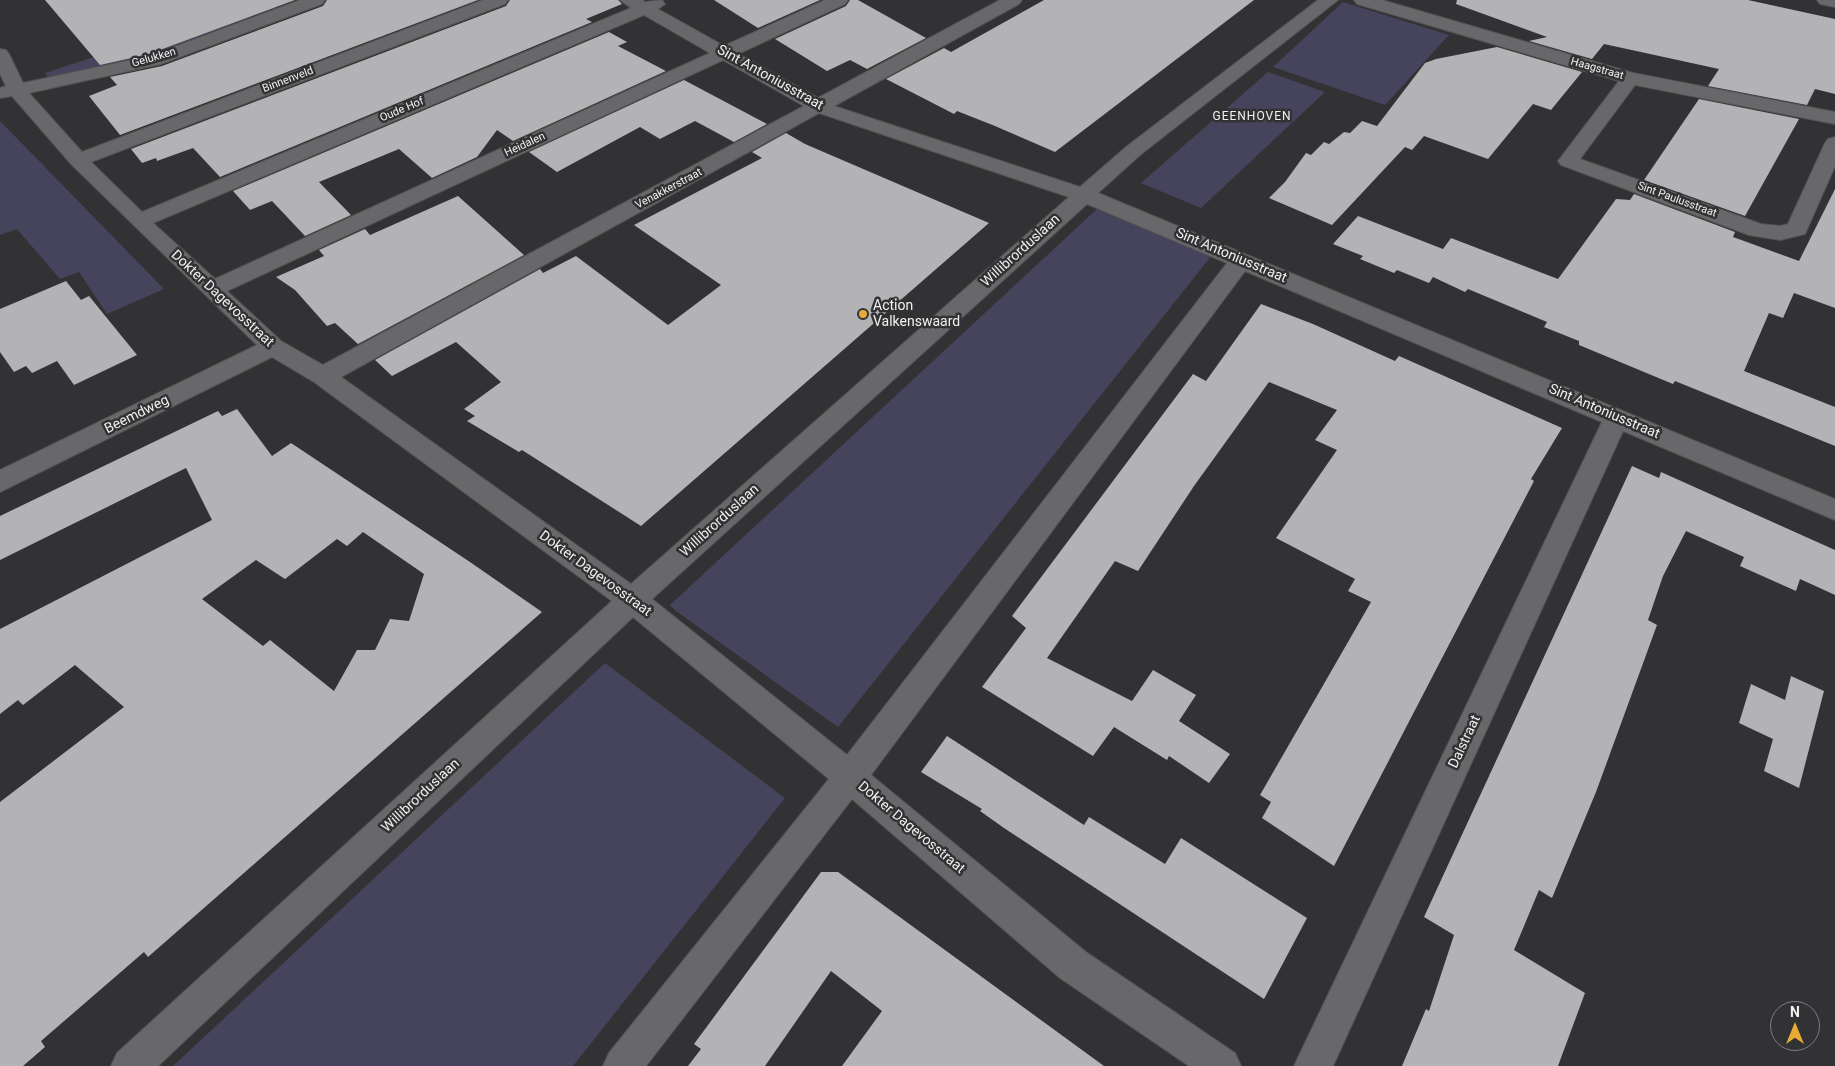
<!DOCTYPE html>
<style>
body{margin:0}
#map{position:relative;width:1835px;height:1066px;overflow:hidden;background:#323234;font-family:Roboto,sans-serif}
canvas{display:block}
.north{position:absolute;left:1770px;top:1001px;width:50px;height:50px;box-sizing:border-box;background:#323234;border:1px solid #7e7e80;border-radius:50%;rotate:0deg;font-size:14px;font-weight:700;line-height:20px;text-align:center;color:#f0f0f1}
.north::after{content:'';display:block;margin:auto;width:18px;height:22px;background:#e7ac37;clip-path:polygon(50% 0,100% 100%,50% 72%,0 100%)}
</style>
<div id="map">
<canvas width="1835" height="1066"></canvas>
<div class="north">N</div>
</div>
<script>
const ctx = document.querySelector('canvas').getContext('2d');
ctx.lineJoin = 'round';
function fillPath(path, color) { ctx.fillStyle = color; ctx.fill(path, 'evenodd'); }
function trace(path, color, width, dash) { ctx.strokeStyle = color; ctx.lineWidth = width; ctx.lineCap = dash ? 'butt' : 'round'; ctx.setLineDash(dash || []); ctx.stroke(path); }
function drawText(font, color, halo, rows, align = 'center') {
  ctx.font = font + ' Roboto,sans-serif'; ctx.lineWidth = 5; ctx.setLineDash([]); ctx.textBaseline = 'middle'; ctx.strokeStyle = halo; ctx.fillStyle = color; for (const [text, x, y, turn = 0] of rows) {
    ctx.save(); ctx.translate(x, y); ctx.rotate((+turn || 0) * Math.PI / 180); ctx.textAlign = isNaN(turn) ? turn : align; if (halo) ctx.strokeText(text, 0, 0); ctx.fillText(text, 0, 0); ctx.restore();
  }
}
fillPath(new Path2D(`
 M265,1L275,8L250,17L252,19L126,64L49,79L45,73Z
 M1343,2L1449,35L1385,105L1273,67Z
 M1268,72L1325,92L1201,208L1141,183Z
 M0,121L164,289L107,314L79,272L60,279L17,229L0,235Z
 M1098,208L1212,255L838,727L676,611L670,605Z
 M605,663L785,798L573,1066H173Z`), '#46435c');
fillPath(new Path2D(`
 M45,0H295L149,54L100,65Z
 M327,0H478L120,135L89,96L117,85L110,77L162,66L323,6Z
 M510,0H618L622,4L586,19L592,22L220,177L193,148L157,161L156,158L142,163L131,149L506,6Z
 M714,0H820L758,28Z
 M850,0H858L926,38L867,69L850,60L827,71L775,39L846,6Z
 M1044,0H1254L1055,152L995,126L957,111L954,114L886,79L944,48L951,52Z
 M1457,0H1748L1835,19V94L1815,89L1807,105L1708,86L1719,69L1604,44L1592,59L1529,41L1547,37L1456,4Z
 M609,32L627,42L618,46L666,71L513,141L497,130L477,157L432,178L399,149L319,182L351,215L305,236L272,201L250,210L233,191Z
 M1497,47L1582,72L1551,110L1533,104L1488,159L1424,136L1412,150L1405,147L1332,225L1269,198L1285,182L1306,153L1311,155L1324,142L1329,144L1344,132L1350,133L1362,121L1377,126L1425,63L1436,59Z
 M684,80L767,124L734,142L695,121L660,139L640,127L557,172L529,152Z
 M1699,99L1799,119L1745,216L1644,180Z
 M786,133L805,144L989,223L641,526L522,450L519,452L467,421L475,416L464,409L501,382L456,342L392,376L375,360L540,269L543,273L576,256L668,325L721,285L634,225L762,158L752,152Z
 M1835,189V308L1794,293L1783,318L1769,313L1744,371L1835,407V446L1675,381L1673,384L1579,345V341L1544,327L1547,322L1468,289L1465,292L1433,277L1429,283L1397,270L1394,273L1360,259L1363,256L1333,244L1358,216L1443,249L1451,238L1558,279L1616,199L1630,200L1634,194L1735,232L1733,237L1799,261Z
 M458,196L524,255L358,344L335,323L327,326L295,290L276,277L324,256L319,250L365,229L370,235Z
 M66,281L81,300L89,296L137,355L74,385L57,361L32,373L26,366L14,372L0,352V309Z
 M1261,304L1313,324L1395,361L1399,356L1562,428L1531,479L1534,481L1334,866L1262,818L1271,802L1260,795L1371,602L1348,591L1355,579L1276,538L1337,450L1315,440L1337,410L1269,382L1194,486L1138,571L1115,561L1047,658L1132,701L1153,670L1196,695L1179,721L1230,754L1209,783L1169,756L1167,760L1114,727L1093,756L982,687L1026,628L1012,616L1193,374L1206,381Z
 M237,409L272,456L291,443L470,562L542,612L148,957L144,952L41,1041L45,1047L23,1066H0V802L124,707L75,665L23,705L18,700L0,714V629L212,520L186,468L0,560V516L218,411L222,416ZM363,532L424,574L409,621L390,619L375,650H357L334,691L270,640L263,646L202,599L256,560L285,579L337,539L347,546Z
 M1632,466L1659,478L1661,472L1835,550V595L1800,579L1796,591L1740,566L1744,557L1686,531L1663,576L1648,620L1657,625L1596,792L1552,898L1539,890L1514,950L1585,993L1558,1066H1402L1426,1009L1429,1011L1454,935L1424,917Z
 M1791,676L1824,691L1799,788L1764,771L1773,739L1739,723L1751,684L1785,700Z
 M947,736L1084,825L1089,817L1165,864L1181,838L1307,918L1264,999L1004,828L980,811L982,809L921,772Z
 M821,872H838L1104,1066H842L882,1011L831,971L765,1066H688L701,1049L694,1044Z`), '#b3b3b6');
const minor = new Path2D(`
 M300,0H325L322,4L161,64L29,93L82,152L483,0H508L505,4L91,162L142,212L631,8L620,0H642L645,2L662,0L665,4L658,9L724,46L825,0H848L845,4L738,54L818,98L1000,0H1022L1019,4L834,106L1080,187L1126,147L1318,0H1338L1140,155L1098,193L1835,499V520L1623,431L1333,1066H1294L1602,422L1245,271L871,775L1086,952L1235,1053L1241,1066H1189L1060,978L852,799L646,1066H603L609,1053L829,779L633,617L158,1066H111L117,1053L612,601L314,382L272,357L0,492V470L257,345L71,164L12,96L0,98V88L6,86L0,74V49L6,50L9,54L23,83L150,56ZM644,15L710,53L215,279L153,223ZM723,60L804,106L323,365L281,341L227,291ZM819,113L1069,197L631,584L341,377ZM1087,204L1227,263L847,755L652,599Z
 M1354,0H1382L1633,73L1835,112V124L1635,85L1580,159L1761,224L1780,226L1788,224L1825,143L1828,139L1835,137V166L1805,234L1780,240L1749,235L1561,165L1558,161L1619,81L1357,4Z
 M1817,0H1835V7L1820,4Z`);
trace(minor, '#525253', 2);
fillPath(minor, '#68686a');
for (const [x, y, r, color] of [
 [863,314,5,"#e7ac37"]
]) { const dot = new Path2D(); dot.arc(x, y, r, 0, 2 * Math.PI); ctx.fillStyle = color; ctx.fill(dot); trace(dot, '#323234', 2); }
drawText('11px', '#f0f0f1', '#323234', [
 ["Gelukken",154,58,-16],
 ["Haagstraat",1597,69,16],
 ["Binnenveld",288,80,-21],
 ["Oude Hof",402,110,-23],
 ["Heidalen",525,145,-25],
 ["Venakkerstraat",669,189,-28],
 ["Sint Paulusstraat",1677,200,20]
]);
ctx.letterSpacing = '1px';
drawText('12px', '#f0f0f1', '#323234', [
 ["GEENHOVEN",1252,117]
]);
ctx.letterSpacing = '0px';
drawText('14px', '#f0f0f1', '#323234', [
 ["Sint Antoniusstraat",770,78,29],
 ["Willibrorduslaan",1021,251,-42],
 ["Sint Antoniusstraat",1231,256,23],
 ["Dokter Dagevosstraat",222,299,43],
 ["Sint Antoniusstraat",1604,412,23],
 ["Beemdweg",137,415,-26],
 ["Willibrorduslaan",720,521,-42],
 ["Dokter Dagevosstraat",595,574,36],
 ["Dalstraat",1465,742,-65],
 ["Willibrorduslaan",421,796,-43],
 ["Dokter Dagevosstraat",911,828,40]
]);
drawText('14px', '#f0f0f1', '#323234', [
 ["Action",873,306],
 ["Valkenswaard",873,322]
], 'left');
</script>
